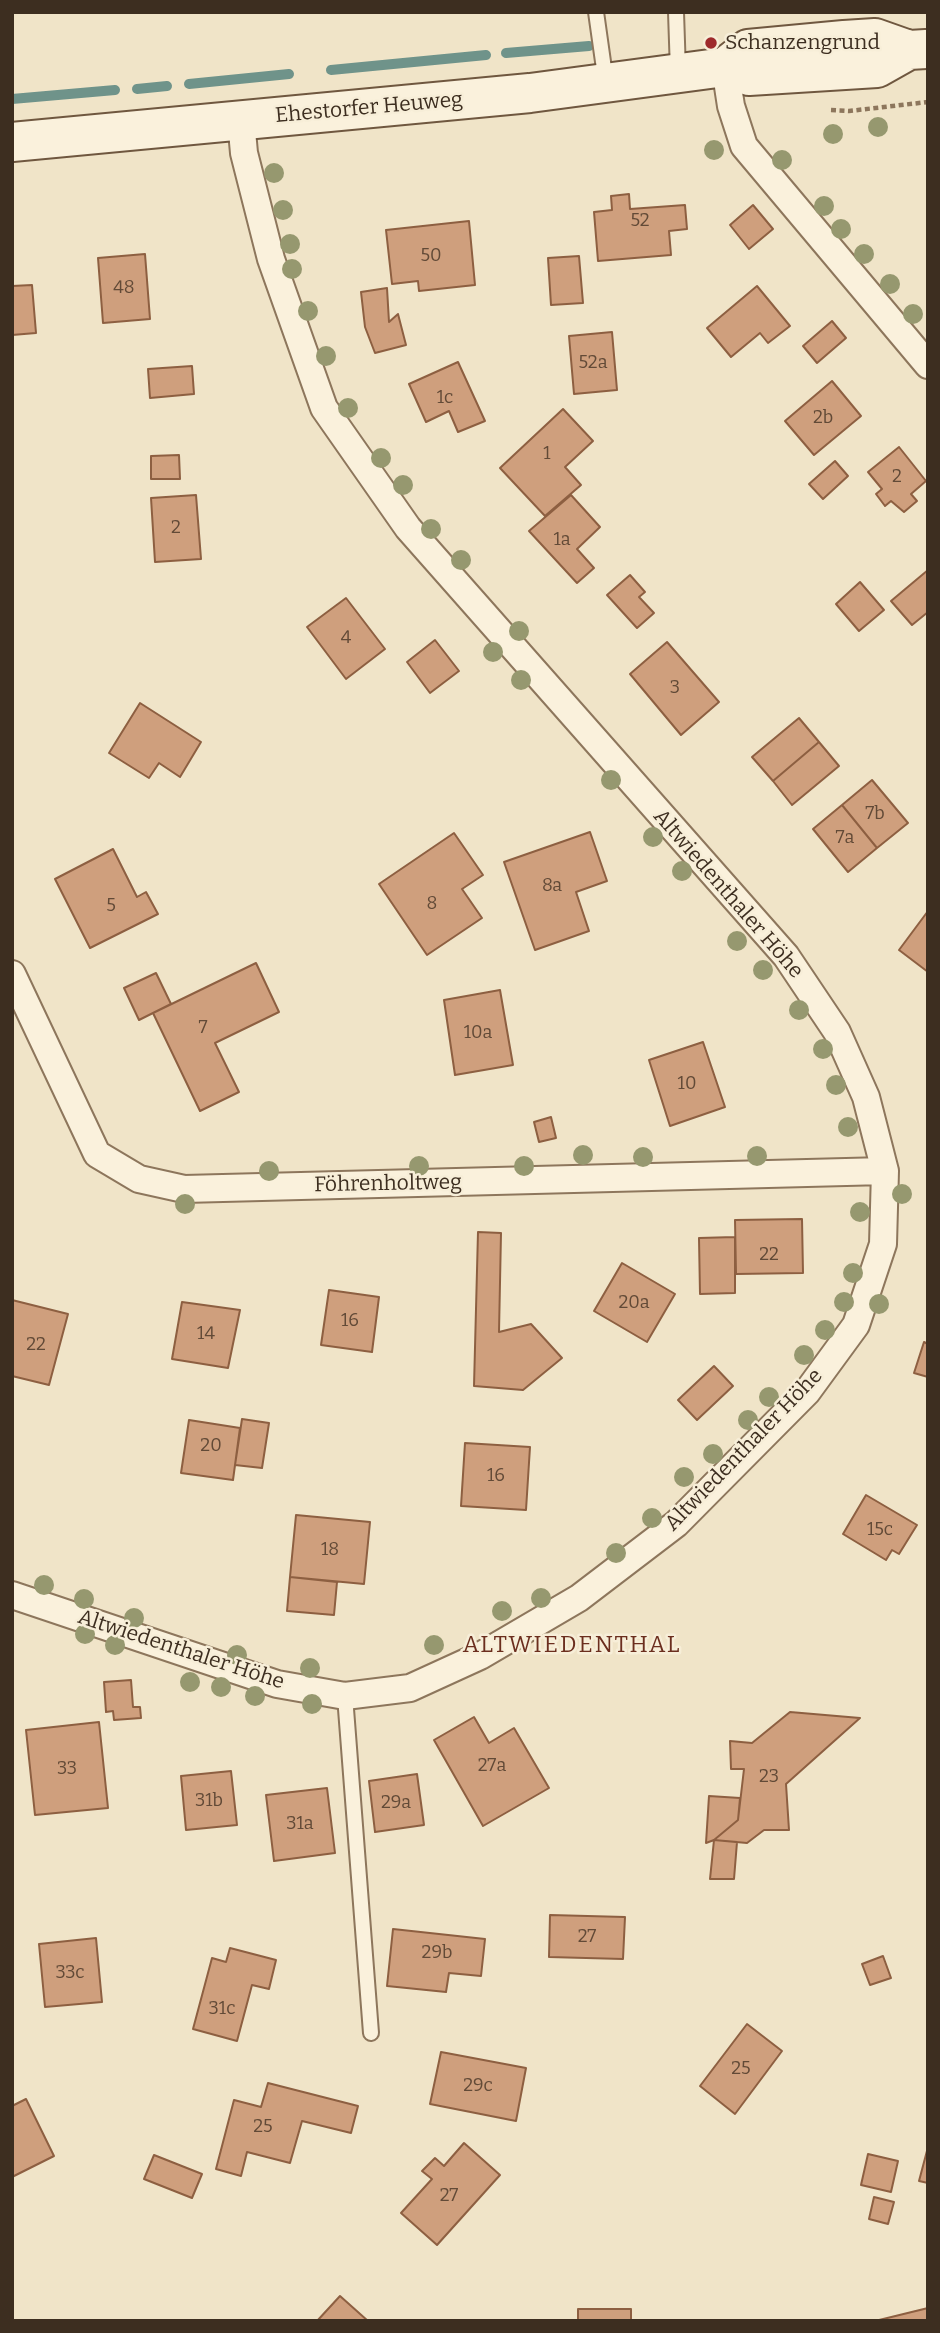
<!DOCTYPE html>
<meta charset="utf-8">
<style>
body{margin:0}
#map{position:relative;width:940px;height:2333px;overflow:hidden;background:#f0e4c8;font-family:Bitter,serif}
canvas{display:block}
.frame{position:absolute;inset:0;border:14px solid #3d2e20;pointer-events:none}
</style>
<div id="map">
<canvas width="940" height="2333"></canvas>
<div class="frame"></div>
</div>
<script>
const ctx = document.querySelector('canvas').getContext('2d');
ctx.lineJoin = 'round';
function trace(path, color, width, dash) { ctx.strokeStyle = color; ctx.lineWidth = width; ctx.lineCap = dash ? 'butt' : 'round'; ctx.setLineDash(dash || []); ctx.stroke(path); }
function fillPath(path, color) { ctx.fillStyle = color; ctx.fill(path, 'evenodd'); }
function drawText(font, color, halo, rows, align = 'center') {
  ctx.font = font + ' Bitter,serif'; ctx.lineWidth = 5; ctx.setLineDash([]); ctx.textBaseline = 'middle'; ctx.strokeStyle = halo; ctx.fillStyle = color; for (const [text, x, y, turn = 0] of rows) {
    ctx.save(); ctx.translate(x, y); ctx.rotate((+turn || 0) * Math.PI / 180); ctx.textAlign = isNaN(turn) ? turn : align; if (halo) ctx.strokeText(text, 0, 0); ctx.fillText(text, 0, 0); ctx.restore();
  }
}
trace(new Path2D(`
 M506,53L589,46
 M331,70L486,55
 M189,84L289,74
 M137,89L167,86
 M12,99L115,90`), '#6f938a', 10);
const building = new Path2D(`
 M629,194L630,209L685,205L687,229L669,231L671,255L598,261L594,212L612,210L611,196Z
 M753,205L773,229L749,249L730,225Z
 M469,221L475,285L419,291L418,281L392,284L386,230Z
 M145,254L150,319L103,323L98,258Z
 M579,256L583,303L551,305L548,258Z
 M32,285L36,333L12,335V286Z
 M757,286L790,326L768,343L760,333L731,357L707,328Z
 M387,288L389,322L398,314L406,345L375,353L365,327L361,292Z
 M832,321L846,338L817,363L803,346Z
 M612,332L617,390L574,394L569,336Z
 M458,362L485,421L458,432L449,411L426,422L409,384Z
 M192,366L194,394L150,398L148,369Z
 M832,381L861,416L814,455L785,421Z
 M563,409L593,441L565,467L581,485L545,516L500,468Z
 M899,447L926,481L911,494L917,501L904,512L891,501L885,506L876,494L882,489L868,472Z
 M179,455L180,479H151V456Z
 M835,461L848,476L823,499L809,484Z
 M196,495L201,559L155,562L151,498Z
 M571,495L600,527L577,549L594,568L577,583L529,531Z
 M928,570V612L912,625L891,601Z
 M630,575L645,592L639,597L654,613L637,628L607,595Z
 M860,582L884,610L859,631L836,604Z
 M346,598L385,649L346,679L307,627Z
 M435,640L459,671L430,693L407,662Z
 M667,642L719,702L681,735L630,674Z
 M140,703L201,742L180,777L159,763L149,778L109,753Z
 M799,718L819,742L773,781L752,757Z
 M819,742L839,766L792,805L773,781Z
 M872,780L908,823L877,848L842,805Z
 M842,805L877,848L848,872L813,829Z
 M590,832L607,881L576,892L589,931L535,950L504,862Z
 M454,833L483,875L462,889L482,918L427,955L379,884Z
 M113,849L137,897L146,892L158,914L90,948L55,879Z
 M928,911V972L899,950Z
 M256,963L279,1012L215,1043L239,1092L200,1111L153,1013Z
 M156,973L171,1004L139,1020L124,988Z
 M500,990L513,1065L455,1075L444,1000Z
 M703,1042L725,1107L670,1126L649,1060Z
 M551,1117L556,1138L539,1142L534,1122Z
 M802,1219L803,1273L736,1274L735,1220Z
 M478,1232L501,1233L499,1332L531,1324L562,1358L523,1390L474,1386Z
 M735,1237V1293L700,1294L699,1238Z
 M622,1263L675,1294L647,1342L594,1311Z
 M329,1290L379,1297L372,1352L321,1345Z
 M12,1300L68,1314L49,1385L12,1376Z
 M182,1302L240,1310L228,1368L172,1359Z
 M924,1342L928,1344V1377L914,1373Z
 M714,1366L733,1386L697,1420L678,1400Z
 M242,1419L269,1423L262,1468L235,1465Z
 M189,1420L240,1428L233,1480L181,1473Z
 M465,1443L530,1447L526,1510L461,1506Z
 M866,1495L917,1525L899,1554L892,1550L886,1560L843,1534Z
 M296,1515L370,1522L364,1584L290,1577Z
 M290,1577L337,1582L334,1615L287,1611Z
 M131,1680L133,1707H140L141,1718L114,1720L113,1711L106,1712L104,1682Z
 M790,1712L860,1718L786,1784L789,1830H764L747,1843L714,1840L738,1820L744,1769H731L730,1741L752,1743Z
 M474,1717L489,1743L514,1728L549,1788L483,1826L434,1740Z
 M99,1722L108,1808L35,1815L26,1730Z
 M231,1771L237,1825L186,1830L181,1776Z
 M417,1774L424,1825L375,1832L369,1781Z
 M327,1788L335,1853L274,1861L266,1795Z
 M709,1796L740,1798L738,1820L714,1840L706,1843Z
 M714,1840L737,1842L734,1879H710Z
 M550,1915L625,1917L623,1959L549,1957Z
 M393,1929L485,1939L481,1976L449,1973L446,1992L387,1986Z
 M96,1938L102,2002L45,2007L39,1944Z
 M230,1948L276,1960L269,1989L252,1985L237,2041L193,2029L212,1958L226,1962Z
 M883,1956L891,1978L870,1985L862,1964Z
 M747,2024L782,2051L735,2114L700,2086Z
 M441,2052L526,2068L516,2121L430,2104Z
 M268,2083L358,2106L351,2133L302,2121L290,2163L247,2152L241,2176L216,2169L234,2100L261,2107Z
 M26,2099L54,2156L12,2177V2106Z
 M464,2143L500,2175L437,2245L401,2213L432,2179L422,2171L435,2158L444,2166Z
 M928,2147V2183L919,2181Z
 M868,2154L898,2161L891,2192L861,2185Z
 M154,2155L202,2174L192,2198L144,2179Z
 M874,2197L894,2202L888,2224L869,2219Z
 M340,2296L368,2321H317Z
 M928,2308V2321H875Z
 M578,2309H631V2321H578Z`);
fillPath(building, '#cf9f7d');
trace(building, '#8d5f41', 2);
const service = new Path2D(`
 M596,12L606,83
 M676,12L678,72
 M345,1696L371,2033`);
const minor = new Path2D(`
 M725,67L731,106L744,146L928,365
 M12,974L97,1154L139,1179L184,1189L885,1171
 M12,1595L277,1684L345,1696L410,1688L480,1656L579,1598L676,1524L807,1392L856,1325L883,1244L885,1171L866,1097L837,1032L786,956L408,528L324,408L271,259L244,153L241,120`);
const secondary = new Path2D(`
 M725,67L748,49L844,40L875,38L909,50L926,49
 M12,142L530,93L725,67L749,76L877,68L909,50`);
trace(service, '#8d765c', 18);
trace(minor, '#8d765c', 30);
trace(secondary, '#6f573f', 42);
trace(new Path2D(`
 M831,110L849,111L928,102`), '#8d765c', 4.5, [5, 3.5]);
trace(service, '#faf1dc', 14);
trace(minor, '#faf1dc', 26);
trace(secondary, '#faf1dc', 38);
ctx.fillStyle = '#96986f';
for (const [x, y] of [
 [878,127],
 [833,134],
 [714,150],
 [782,160],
 [274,173],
 [824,206],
 [283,210],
 [841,229],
 [290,244],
 [864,254],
 [292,269],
 [890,284],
 [308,311],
 [913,314],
 [326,356],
 [348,408],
 [381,458],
 [403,485],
 [431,529],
 [461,560],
 [519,631],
 [493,652],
 [521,680],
 [611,780],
 [653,837],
 [682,871],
 [737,941],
 [763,970],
 [799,1010],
 [823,1049],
 [836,1085],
 [848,1127],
 [583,1155],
 [757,1156],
 [643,1157],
 [419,1166],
 [524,1166],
 [269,1171],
 [902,1194],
 [185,1204],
 [860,1212],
 [853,1273],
 [844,1302],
 [879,1304],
 [825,1330],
 [804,1355],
 [769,1397],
 [748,1420],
 [713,1454],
 [684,1477],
 [652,1518],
 [616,1553],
 [44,1585],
 [541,1598],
 [84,1599],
 [502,1611],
 [134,1618],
 [85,1634],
 [115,1645],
 [434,1645],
 [237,1655],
 [310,1668],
 [190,1682],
 [221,1687],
 [255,1696],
 [312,1704]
]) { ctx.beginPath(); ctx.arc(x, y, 10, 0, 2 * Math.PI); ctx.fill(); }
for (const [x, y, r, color] of [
 [711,43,7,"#9e2a2b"]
]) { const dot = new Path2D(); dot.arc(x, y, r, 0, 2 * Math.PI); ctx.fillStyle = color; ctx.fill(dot); trace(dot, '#f7eed8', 2.5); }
drawText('18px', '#624a37', null, [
 ["52",640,221],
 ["50",431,256],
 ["48",124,288],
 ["52a",593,363],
 ["1c",445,398],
 ["2b",823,418],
 ["1",547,454],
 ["2",897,477],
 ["2",176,528],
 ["1a",562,540],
 ["4",346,638],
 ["3",675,688],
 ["7b",875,814],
 ["7a",845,838],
 ["8a",552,886],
 ["8",432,904],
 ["5",111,906],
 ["7",203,1028],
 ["10a",478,1033],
 ["10",687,1084],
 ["22",769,1255],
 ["20a",634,1303],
 ["16",350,1321],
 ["14",206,1334],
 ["22",36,1345],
 ["20",211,1446],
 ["16",496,1476],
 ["15c",880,1530],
 ["18",330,1550],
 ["27a",492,1766],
 ["33",67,1769],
 ["23",769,1777],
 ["31b",209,1801],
 ["29a",396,1803],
 ["31a",300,1824],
 ["27",587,1937],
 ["29b",437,1953],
 ["33c",70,1973],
 ["31c",222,2009],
 ["25",741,2069],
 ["29c",478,2086],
 ["25",263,2127],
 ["27",449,2196]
]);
drawText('21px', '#3d2e20', '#f7eed8', [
 ["Schanzengrund",725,43]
], 'left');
drawText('21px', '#3d2e20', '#f7eed8', [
 ["Ehestorfer Heuweg",369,108,-5],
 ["Altwiedenthaler Höhe",728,894,49],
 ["Föhrenholtweg",388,1184,-1],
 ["Altwiedenthaler Höhe",744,1450,-46],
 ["Altwiedenthaler Höhe",181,1650,18]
]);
ctx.letterSpacing = '2px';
drawText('23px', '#6b2e1e', '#f7eed8', [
 ["ALTWIEDENTHAL",572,1646]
]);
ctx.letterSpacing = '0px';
</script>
